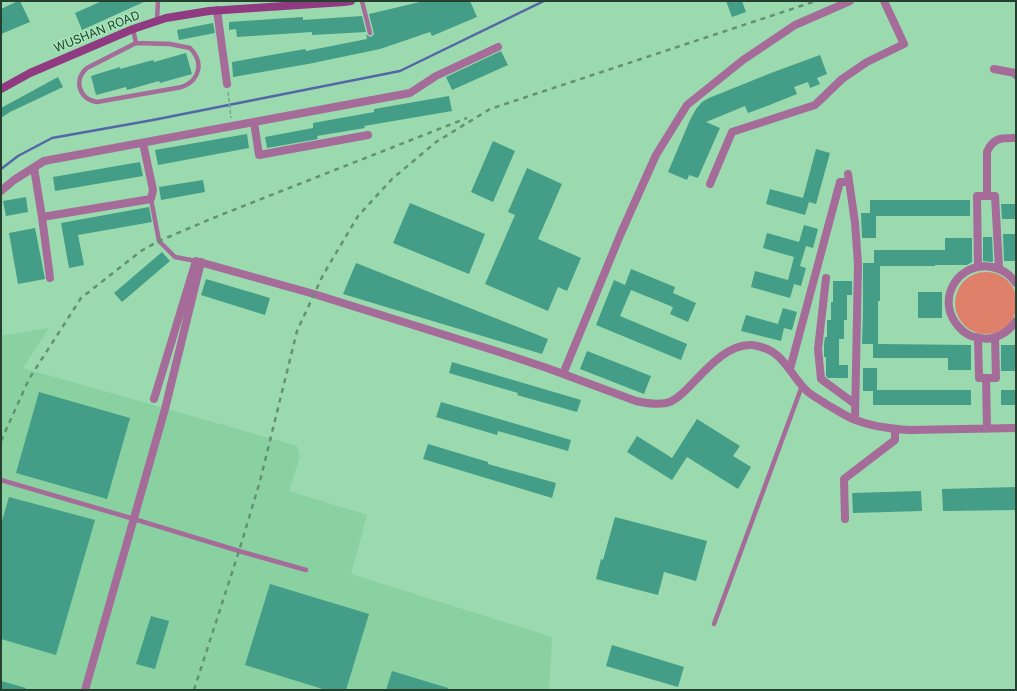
<!DOCTYPE html>
<style>
body{margin:0}
#map{position:relative;width:1017px;height:691px;overflow:hidden;background:#9adaae;font-family:Inter,sans-serif}
canvas{display:block}
.frame{position:absolute;inset:0;border:2px solid #26402f;pointer-events:none}
</style>
<div id="map">
<canvas width="1017" height="691"></canvas>
<div class="frame"></div>
</div>
<script>
const ctx = document.querySelector('canvas').getContext('2d');
ctx.lineJoin = 'round';
function fillPath(path, color) { ctx.fillStyle = color; ctx.fill(path, 'evenodd'); }
function trace(path, color, width, dash) { ctx.strokeStyle = color; ctx.lineWidth = width; ctx.lineCap = dash ? 'butt' : 'round'; ctx.setLineDash(dash || []); ctx.stroke(path); }
function drawText(font, color, halo, rows, align = 'center') {
  ctx.font = font + ' Inter,sans-serif'; ctx.lineWidth = 3; ctx.setLineDash([]); ctx.textBaseline = 'middle'; ctx.strokeStyle = halo; ctx.fillStyle = color; for (const [text, x, y, turn = 0] of rows) {
    ctx.save(); ctx.translate(x, y); ctx.rotate((+turn || 0) * Math.PI / 180); ctx.textAlign = isNaN(turn) ? turn : align; if (halo) ctx.strokeText(text, 0, 0); ctx.fillText(text, 0, 0); ctx.restore();
  }
}
fillPath(new Path2D(`
 M49,328L23,368L297,446L300,457L289,491L367,515L351,574L552,637L549,690H1V336Z`), '#89d1a1');
fillPath(new Path2D(`
 M955 303a31 31 0 1 1 62 0a31 31 0 1 1-62 0Z`), '#de806a');
trace(new Path2D(`
 M1,169L18,156L52,138L153,120L400,71L544,1`), '#5466a7', 2.5);
fillPath(new Path2D(`
 M18,1H20L30,22L1,34V9Z
 M102,1H146L82,30L75,13Z
 M424,1H470L477,17L432,36L430,32L380,49L308,64L233,77L232,62L305,49L306,51L367,39L366,34L368,36L371,37L374,34L369,14Z
 M726,1H742L746,12L732,17Z
 M362,16L366,32L312,35V32L237,37L236,29L229,30V22L303,17V20Z
 M213,23L215,33L179,40L177,30Z
 M501,51L508,65L452,90L446,77Z
 M186,53L192,74L160,83L159,81L127,90L126,87L96,95L91,76L120,67V69L153,60L154,62Z
 M820,55L827,74L817,78L820,84L810,88L808,82L794,87L797,94L767,106L748,113L745,106L706,122L720,128L698,178L689,175L687,180L668,172L690,120L696,109L702,102L709,98L771,73Z
 M58,77L63,87L10,112L1,118V108Z
 M449,96L452,111L364,126L365,128L317,136L318,139L267,148L265,137L313,128V123L374,112V109Z
 M247,134L249,148L158,165L155,150Z
 M493,141L515,151L493,202L471,192Z
 M816,149L830,153L816,204L809,202L805,215L766,204L770,189L803,198Z
 M140,162L143,176L55,191L53,177Z
 M527,168L562,184L538,239L581,258L567,291L558,287L548,311L485,284L515,215L508,212Z
 M203,180L205,192L161,200L159,187Z
 M26,197L28,212L6,216L3,201Z
 M870,200H970V216H876V238H862L861,213H870Z
 M410,203L485,234L469,274L393,243Z
 M1001,204H1016V219H1002Z
 M149,207L152,222L78,235L84,265L69,268L61,223Z
 M804,225L818,229L813,248L806,246L800,266L806,268L801,286L794,284L790,298L751,287L755,271L788,280L794,257L763,248L767,233L799,242Z
 M35,228L45,279L18,284L9,233Z
 M1003,234H1016V261H1004Z
 M983,237H992L993,261L992,262L983,261Z
 M945,238H972V262L967,265H935V266H880V301H878V344L971,345V370H948V358H873V344H862L863,311V263H874V250H945Z
 M162,252L170,261L122,302L114,293Z
 M356,263L548,339L542,354L343,294Z
 M631,269L675,287L673,293L696,303L688,322L670,314L673,307L631,290L620,316L687,344L681,360L596,325L614,280L625,285Z
 M206,279L270,298L265,315L201,295Z
 M833,281H852V295H847V320H844V339H839V365H848V378H828L826,376V357H824V344L825,337H827V320H831V302H833Z
 M918,292H942V318H918Z
 M783,308L797,312L792,330L784,328L781,341L741,331L746,315L778,324Z
 M1001,345H1016V371H1001Z
 M587,351L651,376L644,394L580,369Z
 M452,362L581,400L577,412L517,395L518,393L449,373Z
 M863,368H877V390H971V405H873V391H863Z
 M1001,390H1016V405H1001Z
 M39,392L130,418L107,499L16,473Z
 M441,402L571,440L568,451L498,431L497,435L436,417Z
 M697,419L740,446L733,456L751,467L738,489L687,457L672,480L627,452L637,436L672,458Z
 M428,444L488,462V464L556,483L552,498L423,459Z
 M1016,487V510L943,511L942,489Z
 M921,491L922,511L853,513L852,493Z
 M9,497L95,520L56,655L1,639V524Z
 M615,517L707,541L696,581L664,572L658,595L596,579L601,559L603,560Z
 M270,584L369,614L346,690H326L245,665Z
 M151,616L169,621L155,669L136,664Z
 M612,645L684,667L678,687L606,666Z
 M392,671L448,688V690H386Z
 M1,681L26,688L25,690H1Z`), '#439d87');
trace(new Path2D(`
 M228,92L231,118`), '#76ab87', 1.5, [4, 2]);
trace(new Path2D(`
 M362,1L370,33
 M157,21L158,1
 M133,29L136,43L87,68C73,80 79,99 97,102L182,87C200,80 204,62 190,48L170,44L136,43
 M151,199L159,241L175,257L196,261
 M1,480L134,519L239,551L306,570
 M714,624L802,386`), '#a56b99', 4.5);
trace(new Path2D(`
 M217,10L227,84
 M994,69L1015,73L1016,75
 M254,122L259,155L368,135
 M34,168L42,217L50,278
 M848,174L855,223L858,264L855,419
 M710,184L732,132L815,105L842,79L867,62L904,44L884,1
 M1,191L14,180L44,161L410,93L436,76L498,47
 M987,196V152C993,137 1002,138 1016,138
 M42,217L151,199L153,190L143,143
 M978,267L977,196H995L999,268
 M826,278L818,349L821,379L855,404
 M1016,283C1010,274 1002,269 992,267C960,261 937,296 955,322C959,328 964,333 971,336C973,337 977,337 980,338C994,341 1008,333 1016,321
 M978,338L979,378H996L995,337
 M790,369L840,182H849
 M563,374L621,233L656,155L687,105L743,60L795,25L850,1
 M986,378L987,429
 M154,399L196,261L314,294L496,351L547,368L636,401C645,403 656,405 666,403C675,401 682,394 688,388C704,372 727,343 752,345C785,349 788,374 808,392C814,397 821,400 826,404C835,409 844,415 853,419C870,426 891,429 910,430L1016,428
 M845,519L844,479L895,440V429
 M85,690L165,409L201,262`), '#a56b99', 8);
trace(new Path2D(`
 M1,89L30,73L133,29L166,18L209,11L344,2L351,1`), '#8f3a81', 8);
trace(new Path2D(`
 M1,441L29,379L81,298L141,251L159,241L218,216L467,118
 M194,690L239,551L260,481L297,331L323,275L358,216L392,179L436,142L490,109L816,1`), '#639172', 2.5, [5, 5]);
drawText('12px', '#26402f', '#a7e7bb', [
 ["WUSHAN ROAD",97,32,-22]
]);
</script>
